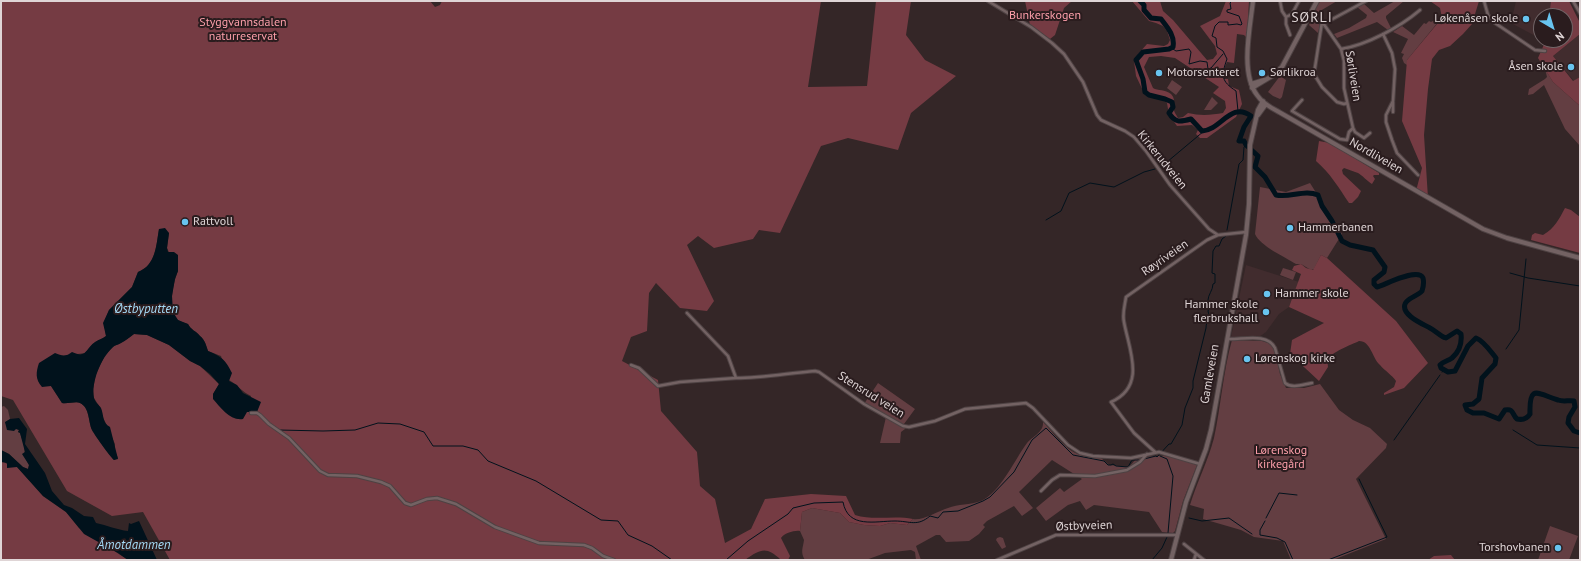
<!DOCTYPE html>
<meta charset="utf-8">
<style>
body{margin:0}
#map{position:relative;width:1581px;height:561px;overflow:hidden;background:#342627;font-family:"PT Sans",sans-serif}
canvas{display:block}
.frame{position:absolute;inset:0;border:2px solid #dfd5d6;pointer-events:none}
.north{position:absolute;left:1533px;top:8px;width:40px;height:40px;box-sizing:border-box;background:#2a1c1e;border:1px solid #726668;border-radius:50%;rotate:142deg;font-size:11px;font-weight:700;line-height:16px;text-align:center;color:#dfd5d6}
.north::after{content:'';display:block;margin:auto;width:14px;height:18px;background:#68c4f0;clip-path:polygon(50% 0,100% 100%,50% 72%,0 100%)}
</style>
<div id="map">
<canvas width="1581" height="561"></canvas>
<div class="frame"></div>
<div class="north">N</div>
</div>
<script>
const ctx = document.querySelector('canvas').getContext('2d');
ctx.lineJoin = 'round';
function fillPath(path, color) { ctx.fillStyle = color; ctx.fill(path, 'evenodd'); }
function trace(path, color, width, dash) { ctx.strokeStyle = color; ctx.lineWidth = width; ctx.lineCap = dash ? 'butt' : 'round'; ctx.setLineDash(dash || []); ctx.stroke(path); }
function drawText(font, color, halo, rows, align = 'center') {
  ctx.font = font + ' "PT Sans",sans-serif'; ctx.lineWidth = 4; ctx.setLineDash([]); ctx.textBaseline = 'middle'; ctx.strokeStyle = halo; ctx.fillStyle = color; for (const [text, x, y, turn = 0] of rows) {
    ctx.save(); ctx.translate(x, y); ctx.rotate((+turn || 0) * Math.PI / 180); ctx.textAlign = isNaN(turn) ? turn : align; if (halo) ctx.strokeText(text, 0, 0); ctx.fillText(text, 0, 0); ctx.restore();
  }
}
fillPath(new Path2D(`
 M1516,1H1551L1549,16H1541V39L1511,23Z
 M1580,34V77L1574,81L1553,56Z
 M1246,265L1299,282L1289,307L1279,314L1266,332L1259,337H1231Z`), '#412c2e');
fillPath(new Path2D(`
 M1320,1H1337L1315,14H1313Z
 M1395,1H1404L1386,16V18L1391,28L1388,30L1377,22L1337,38L1334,34L1349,28L1366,18L1367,15L1357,7L1364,4L1374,13Z
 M1312,19L1320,25L1318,33L1309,25Z
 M1435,20L1439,21L1407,60V65L1404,63L1402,58L1404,54L1401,53L1408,39L1393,32L1402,26L1414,35L1424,23L1426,24L1429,21L1431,22Z
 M1545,69L1553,82L1580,106V146L1565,129L1544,85L1533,94L1528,95L1529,89L1545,79L1547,77Z
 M1280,76L1286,80L1282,97L1280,99L1273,96L1268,92Z
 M1172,80L1182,87L1176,95L1167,88Z
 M1212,97L1218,103L1211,110H1204Z
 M1310,183L1342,234L1327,258L1321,255L1314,269L1311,270L1301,264H1296C1285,257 1260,246 1255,234L1260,187L1286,192Z
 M1283,268L1296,272L1293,280L1280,275Z
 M1232,340L1262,341L1271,344L1274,348L1280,374L1286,388H1304L1320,384L1339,410L1353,420L1370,428L1387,444L1386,448L1356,479L1386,539L1333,560H1291L1283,541L1254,537L1241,530L1203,519L1204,509L1190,505C1197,482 1208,461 1214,438C1221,406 1223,372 1232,340Z
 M878,383L915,409L904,424L905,429L901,432L900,443H880L886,417L864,404Z
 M4,406L8,410L10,419L5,423L19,430L18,432L20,433C22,439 26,448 24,455L29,465L28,469L23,467L9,454L1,450V407Z
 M1043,422C1062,443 1070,458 1101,458L1109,465L1129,467L1136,459C1162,453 1172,455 1197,465L1183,501L1175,531L1173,533L1162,532L1149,512L1094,505L1086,510L1080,501L1068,505L1046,521L1036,508L1060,488L1064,492L1082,479L1052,460L1019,492L1033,508L1022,516L1014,506L987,521L983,525L985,527L979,534L969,541L946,542L940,535H936L916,546L921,560H916L915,552L911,550L885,553L866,560H805C800,552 803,548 804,540L800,531L802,512L812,508L840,513L849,522L864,525L880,526L890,523L907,525L913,519C922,521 938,511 948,508C958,504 970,505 981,501C1000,493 1015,459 1027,443C1032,437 1044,432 1043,422Z
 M1550,526L1578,536L1569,560H1538Z
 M1000,537L1003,538L1006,547L1002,549L996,540L997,538Z`), '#633e42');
fillPath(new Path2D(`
 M1,1H430L435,7L440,5L442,1H821L808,87L867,86L876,1H911L906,35L925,60L956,76L911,113L898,150L848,138L821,146L780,233L759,230L753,239L714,248L698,236L687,245L714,301L707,311L680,308L656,283L649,293L647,331L631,337L622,361L658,380L661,411L697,452L700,486L715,499L725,543L751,529L765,499L811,494L846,496L855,515C874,521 894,515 913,519L907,525L890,523L880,526L864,525L849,522L840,513L812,508L802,512L800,531C795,530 784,533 781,538L790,556L788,560H781C766,546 761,549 745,560H170L143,512L112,516L67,491L13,400L1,396ZM159,229L169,233L167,248L178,271C173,282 167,312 178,320C181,322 185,323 188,324C191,330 196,331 200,336C205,340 206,345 208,351L221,356L229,380C238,385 242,392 251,396L250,411L247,412L213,394L219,384L200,366L190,361L169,345L147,335L134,334L121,343L114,346L105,355L96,374L93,389L94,398L101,409L102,415L115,444V451L118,458L114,460C109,455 96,437 92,430C88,421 90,408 80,403C77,401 68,404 62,403L51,386L47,385L63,356L85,353L93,344L106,336L104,323L109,310L132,287L138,272C156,265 156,246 159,229Z
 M1025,1H1072L1064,8L1055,35L1050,39L1030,25Z
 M1132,1H1160L1163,11L1173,20L1207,60L1213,59L1217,54L1215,46L1200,26L1220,16L1226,1H1249L1247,36L1246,37L1244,35L1237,34L1234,63L1227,62L1224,69V79H1228L1229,86L1239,90L1242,104L1236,117L1207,138H1200L1196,134L1198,130L1192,125L1177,126L1169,115L1167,103L1164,99L1145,95L1136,76L1134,61L1139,53L1147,44L1164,46L1168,44L1170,40L1167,31L1163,26L1156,23L1149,21ZM1161,56L1175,58L1219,87L1213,93L1225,101L1226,108L1223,113C1212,115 1200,116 1188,113L1183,117L1178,118C1177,116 1174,112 1174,110C1173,104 1176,99 1171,94C1165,89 1158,91 1153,88L1144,67L1149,57Z
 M1430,1H1479L1472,24L1463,34L1450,46L1439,50L1432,59L1428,89L1424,135L1428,198L1416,191L1422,168L1402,121L1407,60L1442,18L1440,8Z
 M1551,1H1569L1580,23V34L1553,56L1573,81L1580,77V106L1553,82L1538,58L1546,40H1565V16H1549Z
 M1319,141L1330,143L1379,173V175H1374L1373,176L1375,179L1372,184C1367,181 1362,175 1358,173C1353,171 1349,170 1344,168L1342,170L1343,174L1361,191L1358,197L1352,203H1349C1339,188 1330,173 1316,161Z
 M1565,208L1571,210L1580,217V253L1531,240L1532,235L1535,233L1543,235C1555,228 1559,219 1565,208Z
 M1321,255L1327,258L1396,321L1428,363L1404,388L1384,395V393L1394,387L1396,381C1392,375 1385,371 1380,365C1372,358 1371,341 1359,341C1353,344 1329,353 1328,360C1327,362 1328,365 1328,367L1319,381L1290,354L1292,340L1324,323L1289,307L1301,274L1292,270L1294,266L1301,264L1306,268L1313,270Z
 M3,461L7,464V467H17L43,496L66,512L79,528L128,560H1V462Z
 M1451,555L1455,560H1428L1434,556Z`), '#753b43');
fillPath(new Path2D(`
 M165,228L169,233L167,248L168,252H174L178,255V271L175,279L172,296L173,312L178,320L188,324C191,330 196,331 200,336C205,340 206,345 208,351C222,357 225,359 232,373L229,381L237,385L243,393L261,402L257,412H247L243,419C230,421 221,408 213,399V394L219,384L210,374L200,366L190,361L169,345L147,335L134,334C130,337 125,341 121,343C118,345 115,345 113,347C101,358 91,382 94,398C95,402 99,405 101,408C104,415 102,423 110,427L118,459L114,460C109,455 96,437 92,430C88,421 90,408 80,403C76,401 68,404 62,403L51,386L42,387C35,379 36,372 39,363L55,353C62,356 66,357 72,352C87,359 85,349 95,342C99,339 103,339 106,336L103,323L109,310L132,287L138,272C156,265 156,246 159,229Z
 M19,418L27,429L25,444L45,473L52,491L64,505L72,508L84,516L93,517L96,523C107,525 117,530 128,531L129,523L131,524L139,521L157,560H128L118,553L84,534L66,512L43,496L17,467L7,468V463L1,462V450L9,454L23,467L28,469L29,465L22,454L25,452L20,433L18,432L19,430L16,429L14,431L7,430L5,422L10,419Z`), '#01121c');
trace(new Path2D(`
 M1232,1L1230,3L1231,9L1227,10V12L1239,16L1242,24L1241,25L1237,24L1228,25V22H1219L1215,26L1212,36L1216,38L1217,47L1223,51L1227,59C1221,76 1221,81 1236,91L1238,111
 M1173,47V49L1176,51L1189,49L1191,52L1189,64L1200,61L1207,62L1208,69L1211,68L1223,54
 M1161,167L1204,131
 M1046,220L1061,211L1069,193L1090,183L1114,187L1144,172L1155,169
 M1227,230L1239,164L1243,160L1244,147L1246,145
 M1510,273L1528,278L1580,286
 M1506,349L1519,330L1526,259
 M1442,372L1444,371
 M279,430L323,431L355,430L378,423L400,424L424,432L433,446H463L478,450L488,461L536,481L601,520L618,521L628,535L652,546L672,560
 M1513,430L1537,445L1580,448
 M1394,440L1440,375
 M1160,456L1167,459L1173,476L1168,533
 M1144,459L1156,456L1157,457L1169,444H1171L1182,425L1185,408L1193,388V381L1206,328C1206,322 1210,317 1208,311C1210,306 1209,305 1208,300C1208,295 1213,290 1213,284L1215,283V274L1212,273L1213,251L1216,246H1219L1222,239L1226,236
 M1189,518L1202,521L1229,518L1252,534
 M1266,518L1279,493L1297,495
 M1265,521L1260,530V535L1277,538L1285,542L1293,560
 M726,560L748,541L788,514L793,508L814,503L843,502C848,529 875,521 895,521C910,521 917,527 930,516L938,518L943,512L958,511L983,501L990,497L1014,472L1032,440L1046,428L1073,455L1104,461L1108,465H1111L1113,464L1116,466L1128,467L1132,460H1141
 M1152,560L1162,548L1167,537
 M1328,560L1387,537L1359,479`), '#01121c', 1);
trace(new Path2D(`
 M1140,1L1144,5V10L1151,18L1161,19C1168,28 1175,36 1173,47L1169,49L1143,52L1136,60L1143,79L1145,92L1149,95L1165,99L1172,102L1173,107L1169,113C1175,123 1180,122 1191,119L1202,131C1221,130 1231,101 1251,116L1244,127L1239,141H1244L1246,145L1258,156L1255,167L1265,177L1276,195C1290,198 1305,189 1318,195L1322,206L1332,221L1342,241L1350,245L1373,250L1385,267L1384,272L1374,280V284L1377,287C1385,285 1418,267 1423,278C1424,282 1423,288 1422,291C1418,296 1407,298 1405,304C1401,315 1423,324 1430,328C1436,331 1440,336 1446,338L1457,331L1461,334C1462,343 1459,352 1452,358C1448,361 1444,361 1440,365L1441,368L1448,372L1455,371L1468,346L1476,338C1484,341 1491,352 1496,358L1495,364L1482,378L1479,399L1473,404L1465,405L1467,410L1473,413H1484L1499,419L1505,410C1514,408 1512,415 1517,419C1522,420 1527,419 1530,414C1529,383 1538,394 1558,400C1563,402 1569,400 1574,401L1575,407L1569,417L1568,423L1574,431L1580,433`), '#01121c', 5);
const street = new Path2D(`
 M988,1L1031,27L1052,43L1064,54L1083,82L1097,115L1101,120L1125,131L1134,137L1146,151L1170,185L1209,229L1218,235L1246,232
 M1280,1L1282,11L1286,17L1292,14L1299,1
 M1484,1L1488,15L1495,23L1535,50L1545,51
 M1573,1L1580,13
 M1310,15L1323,23L1341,49L1344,61V88L1353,128L1355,132L1364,138L1370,133
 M1286,17V24L1290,35
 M1322,22L1314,74L1322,87L1337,102L1344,104L1347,103
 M1323,23L1327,22L1366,1
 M1383,34L1392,53L1395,69L1393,101L1386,115V122L1392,140L1397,153L1418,175
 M1341,49C1367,45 1400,27 1420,10
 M1302,100L1292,111L1340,139L1347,140L1349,132L1353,128
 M1393,112V102
 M687,313L728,356L736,378C763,378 789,373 815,371L819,372L864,404L903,426L909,427L935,421L965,409L1026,403L1033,408L1068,445L1080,453L1093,456L1131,458L1159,452L1200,464
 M1227,339C1242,340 1267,332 1275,348L1285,383C1292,389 1304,384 1312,383
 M631,365L639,368L658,386L680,382L736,378
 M251,413H257L260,415L269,424L289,438L320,471L328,475L357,476L381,482L390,486L405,503L411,505L427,499L437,498L456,504L495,527L539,543L584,545L592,548L603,556L614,560
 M1155,452L1134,433L1111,402C1147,386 1129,350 1124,322C1122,313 1125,305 1126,297L1207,240L1218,235
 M1041,491L1052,480L1060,475L1095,476L1127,470L1140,462L1147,454
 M1184,544L1204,560
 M997,560L1056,535H1177
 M1194,560L1196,554`);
const secondary = new Path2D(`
 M1253,1C1250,28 1240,73 1257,95C1262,103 1271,108 1279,112L1483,229L1507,238L1580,258
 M1251,84L1264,80
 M1252,88L1272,76L1282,67L1317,1
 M1258,115L1266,104
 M1171,560L1186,502L1206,449L1211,430L1246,235L1249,204L1250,145L1258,110L1263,101`);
trace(street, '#4e4243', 4.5);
trace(secondary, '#4e4243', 6);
trace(street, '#736263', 2.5);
trace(secondary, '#736263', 4);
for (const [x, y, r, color] of [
 [1526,19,4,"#68c4f0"],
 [1571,67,4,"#68c4f0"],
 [1159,73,4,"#68c4f0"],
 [1262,73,4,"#68c4f0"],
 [185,222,4,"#68c4f0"],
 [1290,228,4,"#68c4f0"],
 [1267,294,4,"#68c4f0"],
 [1266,312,4,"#68c4f0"],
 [1247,359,4,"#68c4f0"],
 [1558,548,4,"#68c4f0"]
]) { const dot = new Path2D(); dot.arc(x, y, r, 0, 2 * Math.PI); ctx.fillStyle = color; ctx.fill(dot); trace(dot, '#2a1c1e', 1.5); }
drawText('12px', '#fd9faa', '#2a1c1e', [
 ["Bunkerskogen",1045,16],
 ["Styggvannsdalen",243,23],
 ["naturreservat",243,37],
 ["Lørenskog",1281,451],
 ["kirkegård",1281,465]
]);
drawText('12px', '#dfd5d6', '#2a1c1e', [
 ["Løkenåsen skole",1518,19,"right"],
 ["Åsen skole",1563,67,"right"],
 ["Motorsenteret",1167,73],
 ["Sørlikroa",1270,73],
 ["Rattvoll",193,222],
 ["Hammerbanen",1298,228],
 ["Hammer skole",1275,294],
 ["Hammer skole",1258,305,"right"],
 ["flerbrukshall",1258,319,"right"],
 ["Lørenskog kirke",1255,359],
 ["Torshovbanen",1550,548,"right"]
], 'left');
drawText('12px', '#dfd5d6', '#2a1c1e', [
 ["Sørliveien",1353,76,81],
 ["Nordliveien",1376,156,30],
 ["Kirkerudveien",1162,160,51],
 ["Røyriveien",1165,258,-35],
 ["Gamleveien",1210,374,-80],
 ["Stensrud veien",871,395,32],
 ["Østbyveien",1084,526,-2]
]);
drawText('italic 13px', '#a4d9f5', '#2a1c1e', [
 ["Østbyputten",146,309],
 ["Åmotdammen",134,545]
]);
ctx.letterSpacing = '1px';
drawText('14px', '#dfd5d6', '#2a1c1e', [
 ["SØRLI",1312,18]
]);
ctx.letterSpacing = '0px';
</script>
